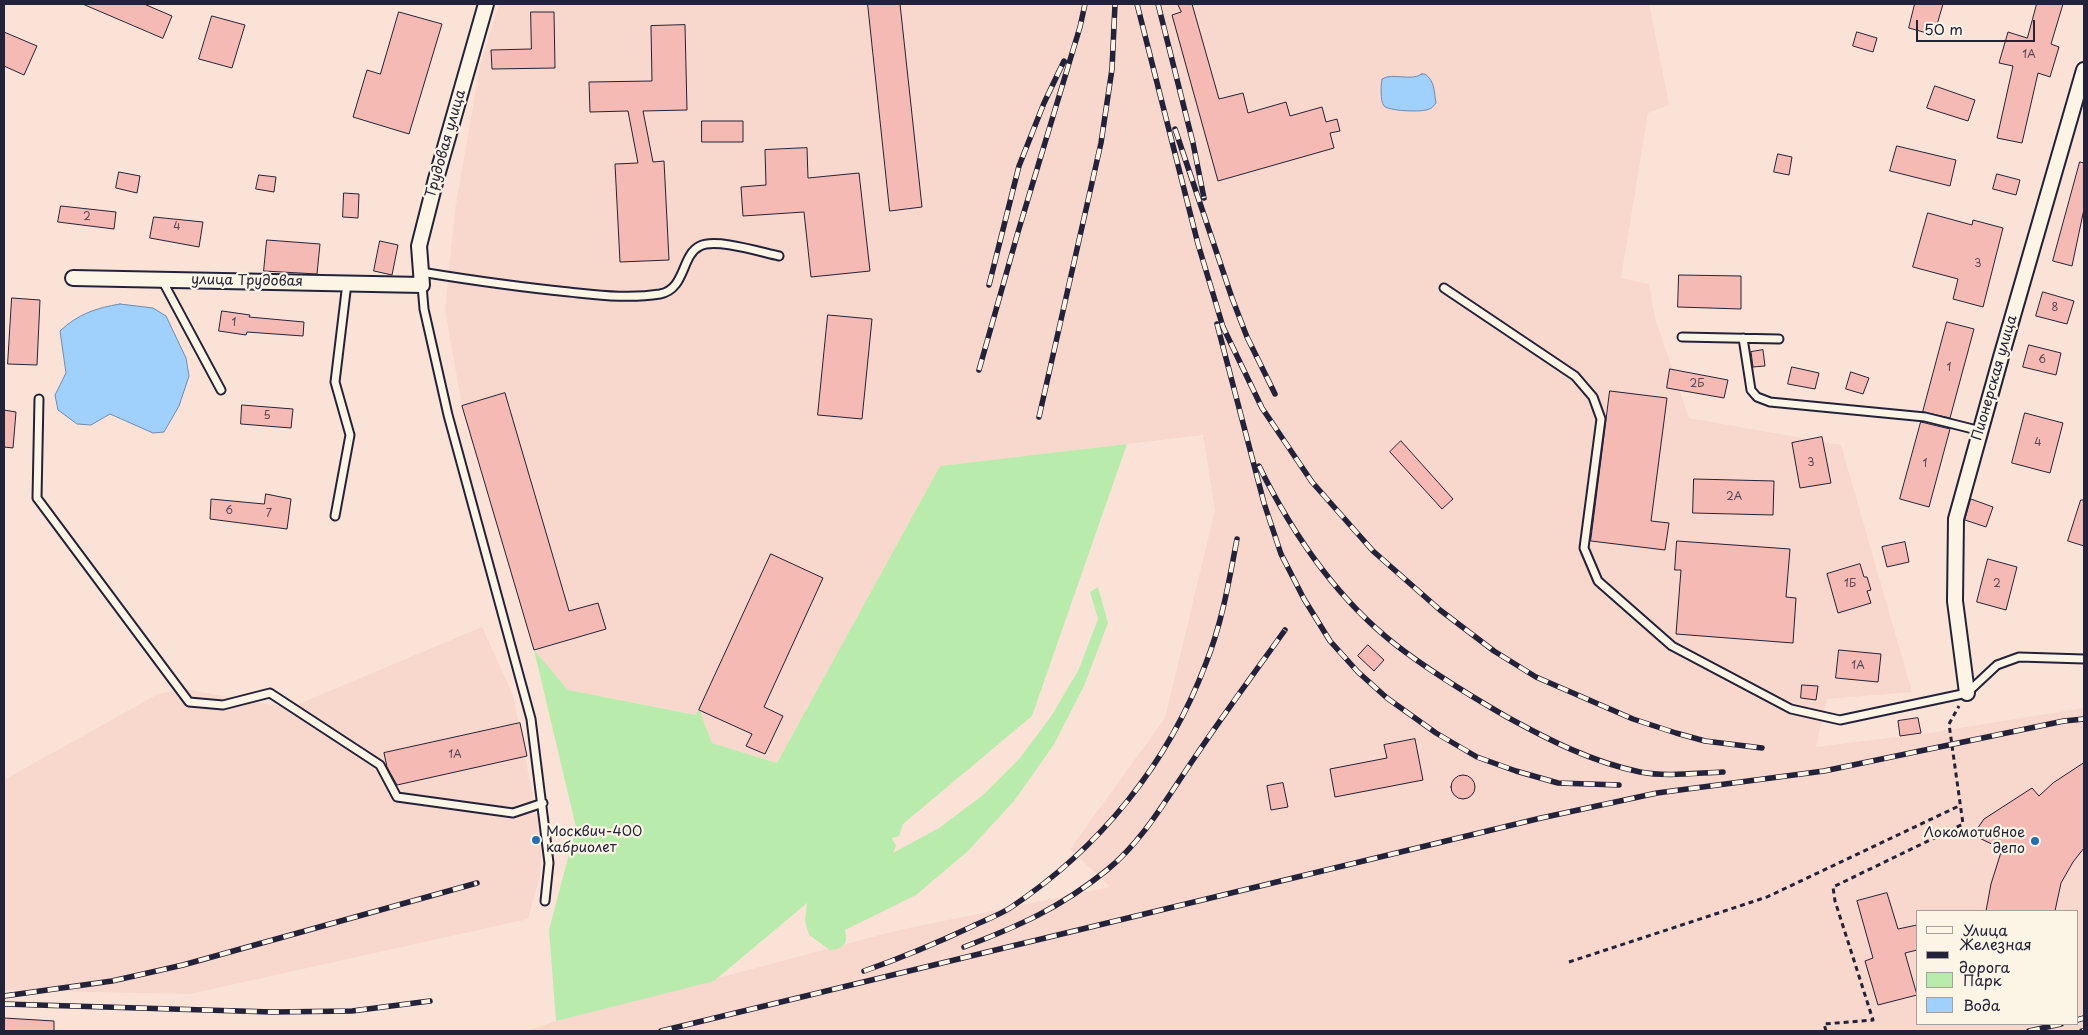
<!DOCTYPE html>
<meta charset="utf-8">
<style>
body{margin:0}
#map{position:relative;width:2088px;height:1035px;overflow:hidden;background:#fae3d6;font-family:"Playpen Sans",sans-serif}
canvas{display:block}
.frame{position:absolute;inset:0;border:5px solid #22223b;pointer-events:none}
.legend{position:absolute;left:1916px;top:910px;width:162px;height:115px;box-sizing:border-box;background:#fcf5e5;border:1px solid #a5a1a1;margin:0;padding:6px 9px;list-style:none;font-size:15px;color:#22223b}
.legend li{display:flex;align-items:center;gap:10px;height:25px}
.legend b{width:25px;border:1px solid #a5a1a1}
.scale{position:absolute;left:1916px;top:20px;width:119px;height:22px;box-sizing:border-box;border:2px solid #22223b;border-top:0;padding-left:6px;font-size:15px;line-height:18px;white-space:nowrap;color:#22223b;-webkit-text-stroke:4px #fcf5e5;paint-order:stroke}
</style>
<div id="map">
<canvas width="2088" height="1035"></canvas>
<div class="frame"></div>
<ul class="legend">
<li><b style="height:6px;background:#fcf5e5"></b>Улица</li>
<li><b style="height:6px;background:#22223b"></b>Железная дорога</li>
<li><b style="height:14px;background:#b9ecac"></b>Парк</li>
<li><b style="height:14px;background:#a0d1fd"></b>Вода</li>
</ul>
<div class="scale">50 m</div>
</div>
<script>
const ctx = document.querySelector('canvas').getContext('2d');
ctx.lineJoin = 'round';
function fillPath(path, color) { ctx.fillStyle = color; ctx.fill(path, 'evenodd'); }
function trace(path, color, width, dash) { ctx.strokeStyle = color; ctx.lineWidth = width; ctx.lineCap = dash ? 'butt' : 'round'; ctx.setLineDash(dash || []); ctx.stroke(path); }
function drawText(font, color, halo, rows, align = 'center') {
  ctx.font = font + ' "Playpen Sans",sans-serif'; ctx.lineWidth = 4.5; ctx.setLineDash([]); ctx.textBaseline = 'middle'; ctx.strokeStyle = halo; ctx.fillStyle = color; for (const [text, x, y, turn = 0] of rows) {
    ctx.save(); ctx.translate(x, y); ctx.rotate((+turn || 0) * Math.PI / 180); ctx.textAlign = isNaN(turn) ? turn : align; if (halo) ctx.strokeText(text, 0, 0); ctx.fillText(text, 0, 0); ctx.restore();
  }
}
fillPath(new Path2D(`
 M499,4H1649L1669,105L1648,113L1621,278L1649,284L1655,318L1689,418L1841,445L1912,692L1827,699L1816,747L1929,733L2084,708V1031H527L556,1021L899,930L1110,887L1070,849L1165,718L1215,510L1203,435L940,466L777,763L712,743L699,710L697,715L567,690L534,650L462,406L445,309L455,210L480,66ZM1917,911H2077V1024H1917Z
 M482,627L513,695L542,843L540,876L528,919L190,994L4,990V780L158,694L186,689L289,708Z`), '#f8d7cc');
fillPath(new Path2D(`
 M1127,444L1032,716L903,824L899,836L892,838L896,846L893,853L939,828L982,796L1020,758L1052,715L1079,669L1098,619L1090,592L1098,587L1108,623L1084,686L1053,746L1014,801L968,851L916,895L845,930C849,943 843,949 830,950L809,935L805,921L807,903L714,981L556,1021L549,930L576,827L534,650L568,690L696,715L699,709L712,743L777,763L940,466Z`), '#b9ecac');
const water = new Path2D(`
 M1422,74H1425C1435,81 1434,92 1436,103C1433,107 1431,109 1426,110C1419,112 1389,111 1384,106C1380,101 1381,85 1382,79C1394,72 1410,82 1422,74Z
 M120,304L153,308L166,316L186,358L189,376L179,406L164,432L153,433L110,414L91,425L77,424L58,410L55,395L66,373L60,331C78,314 96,308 120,304Z`);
fillPath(water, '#a0d1fd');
trace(water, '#6e8baf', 1);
const building = new Path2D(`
 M83,4H144L172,16L163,38Z
 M868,4H900L922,207L890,211Z
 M1178,4H1192L1219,99L1243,93L1248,113L1286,102L1290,116L1322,107L1326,122L1337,119L1340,131L1330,133L1334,148L1218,181L1172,15L1181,12Z
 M1915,4H1943L1934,35L1909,28Z
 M2037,4H2063L2051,44L2059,47L2050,77L2038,73L2022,143L1997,138L2013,66L1999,63L2008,32L2027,38Z
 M399,12L442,24L409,134L353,117L367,70L380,74Z
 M531,12H554L555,68L492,69L491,50L531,49Z
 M212,16L245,25L232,68L199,59Z
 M685,25L687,110L643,111L653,162L664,161L669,260L620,262L615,164L638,163L628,111L590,112L589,82L652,81L651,26Z
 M4,32L37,46L24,75L4,66Z
 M1857,32L1877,38L1873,52L1853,46Z
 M1935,86L1975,100L1968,121L1927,108Z
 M702,121H743V142H702Z
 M1897,146L1956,160L1950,186L1890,171Z
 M807,148L808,178L859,173L870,271L811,277L804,212L743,216L741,187L766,185L765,150Z
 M1778,154L1792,157L1789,175L1774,172Z
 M2080,162L2084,163V209L2072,266L2053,261Z
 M119,172L140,176L137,193L116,188Z
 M1997,174L2020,180L2016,195L1993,189Z
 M259,175L276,177L274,192L256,189Z
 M344,193L359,194L358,218L343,217Z
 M61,206L116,212L114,229L58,222Z
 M1928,213L1972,225L1973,220L2003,228L1983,307L1953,299L1958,279L1913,267Z
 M154,217L203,222L199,247L150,238Z
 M267,240L320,244L317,274L264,271Z
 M380,241L398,245L392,275L374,271Z
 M1679,275L1741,276V309L1678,307Z
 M2043,292L2074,301L2067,324L2036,316Z
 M12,298L40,300L37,365L8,364Z
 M222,311L250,315L249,317L304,322L303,336L247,332L246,335L219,331Z
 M828,315L872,319L862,419L818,415Z
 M1947,322L1974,329L1950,418L1923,412Z
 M2029,345L2061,353L2056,375L2023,367Z
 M1763,350L1765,366L1753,367L1751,352Z
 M1792,367L1819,373L1815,389L1788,384Z
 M1670,369L1728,380L1724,398L1667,388Z
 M1851,372L1869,378L1863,394L1846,389Z
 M1610,391L1667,398L1651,521L1669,523L1665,550L1591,541Z
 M505,393L569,611L598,603L606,629L534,650L462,406Z
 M242,405L293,409L291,428L241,424Z
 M4,410L16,412L13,448L4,447Z
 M2025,413L2063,423L2050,473L2012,463Z
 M1921,422L1950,429L1929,507L1900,499Z
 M1822,437L1831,483L1800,488L1792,443Z
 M1401,441L1453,499L1442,509L1390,452Z
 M1694,479L1774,481L1773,515L1693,513Z
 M266,494L291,499L287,529L210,519L211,499L264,504Z
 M1971,499L1993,507L1986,527L1965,520Z
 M2081,500H2084V546L2068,541Z
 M1677,541L1790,549L1786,597L1796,598L1793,643L1676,634L1681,570H1675Z
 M1905,542L1909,562L1887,567L1882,547Z
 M771,554L823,578L764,707L783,716L765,754L746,746L752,734L699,710Z
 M1988,559L2017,567L2006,610L1977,602Z
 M1860,564L1864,577H1867L1871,590L1867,591L1871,603L1838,613L1827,574Z
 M1368,645L1384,660L1374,671L1358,656Z
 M1839,650L1881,654L1878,682L1836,678Z
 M1802,685L1818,686L1816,700L1801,698Z
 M1918,718L1921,733L1900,736L1898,721Z
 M520,723L527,756L397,785L387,767L384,753Z
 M1415,739L1423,780L1335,797L1330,769L1387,758L1384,745Z
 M2084,763V848L2073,862L2061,883L2055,911H1986L1991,884L2002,849L1973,835L1984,819L2032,788L2039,796L2053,783Z
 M1451 787a12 12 0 1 1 24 0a12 12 0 1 1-24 0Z
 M1283,783L1288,807L1271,810L1267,786Z
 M1887,893L1898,929L1917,925V950L1905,953L1917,995L1878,1005L1865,961L1873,958L1857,901Z
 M4,1018L54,1021V1031H4Z`);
fillPath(building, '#f5bab3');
trace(building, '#22223b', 1);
const lane = new Path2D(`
 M421,272C470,280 519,287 569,292C599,295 629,299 660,294C686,289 681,255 700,246C716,238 760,252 779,256
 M162,280L221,390
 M422,285L424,309L448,415L531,719L549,863L545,901
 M1444,288L1575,376L1593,397L1601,419L1584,548L1598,581L1672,646L1791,709L1840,720L1967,693L1997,665L2019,657L2084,659
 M1682,337L1779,339
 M1743,338L1751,390L1757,397L1770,402L1925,417L1981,431
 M39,399L37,498L189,702L223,705L270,693L380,765L397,797L513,813L543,803
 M335,516L350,435L335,382L347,283`);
const street = new Path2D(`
 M73,278L422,285L419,246L436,179L486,4
 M1967,693L1955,601L1956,519L2001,357L2084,70`);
trace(lane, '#22223b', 11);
trace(street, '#22223b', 18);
trace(new Path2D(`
 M1569,962L1767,897L1961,805
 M1826,1031L1824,1024L1873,1020L1835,901L1833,887L1963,824L1949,724L1959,706`), '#22223b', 3, [5, 4]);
trace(lane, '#fcf5e5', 7);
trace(street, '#fcf5e5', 14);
const rail = new Path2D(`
 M1137,4L1198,244L1223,327L1262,408L1312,482L1373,551L1440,610L1494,651L1536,677L1633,719L1676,733L1705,741L1762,748
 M1158,4L1193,143L1204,198
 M1175,129L1232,298L1247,337L1275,394
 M989,285L1019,166L1044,103L1064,61
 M1217,324L1264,503L1281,554L1304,599L1330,641L1358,672L1387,698L1436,733L1477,757L1516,771L1558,783L1619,785
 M979,370L1018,232L1080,27L1085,4
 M1039,417L1101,143L1112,69L1115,4
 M1259,466C1292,533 1336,598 1396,645C1431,672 1469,695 1507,717C1549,740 1592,762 1640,772C1666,777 1696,773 1723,772
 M964,947C1019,926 1060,908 1107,870C1144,840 1168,796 1195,757C1224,714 1255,672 1285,630
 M864,971C901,958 937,943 973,926C985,920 999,915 1010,908C1100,848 1168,764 1206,663C1222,623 1229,581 1237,539
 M4,996L112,981L183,965L477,883
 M4,1004L272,1012L352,1011L430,1001
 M2077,1020L2084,1018
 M661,1031L1541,818L1657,793L1824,771L2064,721L2084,719
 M2029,1031L2061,1024
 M2082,1031H2084`);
trace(rail, '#22223b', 5.5);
trace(rail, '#fcf5e5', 4, [11]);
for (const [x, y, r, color] of [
 [536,840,5,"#1f6fb2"],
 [2035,841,5,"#1f6fb2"]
]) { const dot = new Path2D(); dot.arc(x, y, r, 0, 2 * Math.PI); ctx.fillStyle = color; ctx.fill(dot); trace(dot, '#fcf5e5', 2); }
drawText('11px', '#574859', null, [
 ["1А",2029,55],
 ["2",87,217],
 ["4",177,227],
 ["3",1978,264],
 ["8",2055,308],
 ["1",234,323],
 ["6",2042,360],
 ["1",1949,368],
 ["2Б",1697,384],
 ["5",267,416],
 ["4",2038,443],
 ["3",1811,463],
 ["1",1925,464],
 ["2А",1734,497],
 ["6",229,511],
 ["7",269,514],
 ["1Б",1850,584],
 ["2",1997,584],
 ["1А",1858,666],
 ["1А",455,755]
]);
drawText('14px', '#22223b', '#fcf5e5', [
 ["Трудовая улица",446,144,-74],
 ["улица Трудовая",247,281,1],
 ["Пионерская улица",1995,378,-74]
]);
drawText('14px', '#22223b', '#fcf5e5', [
 ["Москвич-400",546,832],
 ["кабриолет",546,848],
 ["Локомотивное",2025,833,"right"],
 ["депо",2025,849,"right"]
], 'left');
</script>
